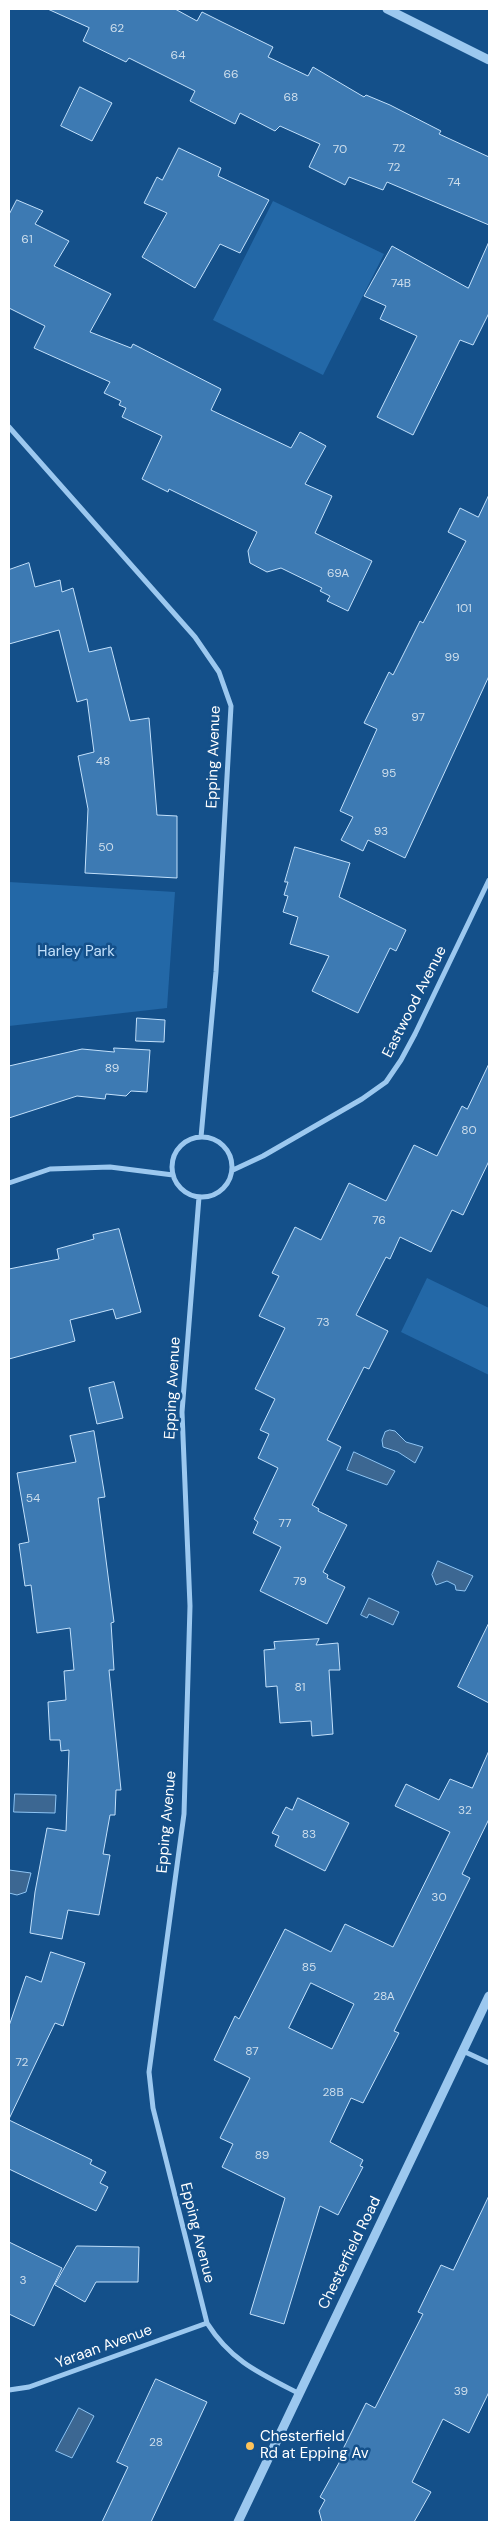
<!DOCTYPE html>
<style>
body{margin:0}
#map{position:relative;width:498px;height:2531px;overflow:hidden;background:#14508a;font-family:"DM Sans",sans-serif}
canvas{display:block}
.frame{position:absolute;inset:0;border:10px solid #fff;pointer-events:none}
</style>
<div id="map">
<canvas width="498" height="2531"></canvas>
<div class="frame"></div>
</div>
<script>
const ctx = document.querySelector('canvas').getContext('2d');
ctx.lineJoin = 'round';
function fillPath(path, color) { ctx.fillStyle = color; ctx.fill(path, 'evenodd'); }
function trace(path, color, width, dash) { ctx.strokeStyle = color; ctx.lineWidth = width; ctx.lineCap = dash ? 'butt' : 'round'; ctx.setLineDash(dash || []); ctx.stroke(path); }
function drawText(font, color, halo, rows, align = 'center') {
  ctx.font = font + ' "DM Sans",sans-serif'; ctx.lineWidth = 5; ctx.setLineDash([]); ctx.textBaseline = 'middle'; ctx.strokeStyle = halo; ctx.fillStyle = color; for (const [text, x, y, turn = 0] of rows) {
    ctx.save(); ctx.translate(x, y); ctx.rotate((+turn || 0) * Math.PI / 180); ctx.textAlign = isNaN(turn) ? turn : align; if (halo) ctx.strokeText(text, 0, 0); ctx.fillText(text, 0, 0); ctx.restore();
  }
}
fillPath(new Path2D(`
 M273,201L384,254L323,375L213,320Z
 M9,882L175,892L167,1008L9,1026Z
 M427,1278L489,1308V1375L401,1332Z`), '#2368a7');
const water = new Path2D(`
 M390,1430L395,1431L406,1442L423,1447L415,1463L398,1452L383,1447L382,1440L385,1432Z
 M354,1452L395,1471L387,1485L347,1470Z
 M438,1561L473,1576L465,1591L456,1590L455,1585L447,1581L436,1585L432,1575Z
 M369,1598L399,1612L393,1625L369,1614L367,1618L361,1615Z
 M15,1794L56,1795L55,1813L14,1812Z
 M9,1870L31,1873L26,1892L17,1895L9,1893Z
 M79,2408L94,2416L72,2458L56,2451Z`);
fillPath(water, '#3c6792');
trace(water, '#8ec4f3', 1);
const building = new Path2D(`
 M48,9H175L197,21L202,12L222,22L273,47L268,57L308,76L313,67L364,97L366,95L390,105L441,131L439,134L489,157V225L387,182L383,190L349,177L345,185L309,167L320,144L280,126L275,131L240,113L235,124L190,101L195,91L129,58L126,62L83,41L89,28Z
 M80,87L112,103L92,141L61,126Z
 M179,148L221,168L218,176L269,200L240,253L220,244L195,288L142,257L167,213L144,203L157,177L162,180Z
 M17,200L43,211L35,224L69,241L54,266L111,294L90,332L131,348L133,344L221,389L211,410L291,448L300,432L326,446L305,484L332,496L315,533L372,561L348,611L327,601L330,596L320,591L322,588L281,568L267,572L250,563L248,551L257,532L169,489L168,492L142,479L162,436L122,417L126,408L119,405L121,401L104,393L110,382L34,348L45,326L9,308V215Z
 M489,242V313L473,345L460,340L413,435L377,417L417,336L380,319L386,306L364,296L392,246L468,288Z
 M489,495V676L405,858L368,840L363,851L341,840L353,817L340,811L377,729L364,723L389,672L393,675L420,621L423,623L466,541L448,532L460,508L478,517Z
 M29,563L35,587L60,580L62,592L73,588L89,652L111,647L130,721L149,718L157,815L177,816V878L85,873L88,809L78,756L94,752L87,699L77,702L59,630L9,644V570Z
 M295,847L350,863L339,897L406,930L396,951L390,948L358,1013L312,991L329,956L290,944L298,917L283,912L288,896L284,895L288,882H285Z
 M137,1018L165,1020L164,1042L136,1041Z
 M114,1048L150,1050L147,1092L131,1091L126,1096L106,1094L105,1099L77,1096L9,1118V1066L82,1049L114,1052Z
 M489,1064V1161L463,1215L452,1210L431,1252L400,1237L390,1259L386,1257L356,1315L388,1331L369,1369L364,1367L327,1440L341,1447L312,1505L319,1509L318,1511L347,1525L323,1572L328,1575L327,1578L345,1587L327,1624L260,1591L281,1547L253,1533L258,1522L254,1519L278,1468L258,1458L269,1434L260,1430L275,1399L255,1389L285,1328L259,1316L279,1276L272,1273L295,1227L321,1240L349,1183L386,1201L414,1145L437,1156L462,1106L467,1109Z
 M119,1229L141,1312L116,1319L113,1309L70,1320L75,1341L9,1359V1269L59,1259L57,1249L94,1239L93,1235Z
 M114,1382L123,1418L97,1424L89,1388Z
 M94,1431L105,1497L98,1498L114,1622L111,1623L114,1670H109L121,1790H116L115,1815H110L103,1854L110,1855L99,1915L68,1910L62,1939L30,1933L35,1892L47,1828L66,1831L69,1750L61,1751L60,1740H50L48,1702L66,1700L64,1671L74,1670L70,1628L37,1633L31,1585L25,1586L19,1544L29,1542L17,1473L76,1462L70,1436Z
 M489,1623V1703L458,1687Z
 M319,1639L316,1645L338,1643L340,1670H329L333,1734L312,1736L311,1721L280,1723L277,1686L266,1687L264,1650L275,1649L274,1642Z
 M489,1751V1819L462,1874L470,1878L394,2031L399,2033L363,2103L351,2098L330,2142L363,2160L360,2166L363,2167L338,2215L320,2206L284,2324L250,2314L285,2198L222,2167L233,2144L220,2138L250,2078L214,2060L235,2016L239,2019L285,1929L331,1952L345,1924L393,1947L450,1832L395,1806L406,1784L439,1800L450,1779L472,1788ZM311,1983L354,2004L332,2049L289,2028Z
 M298,1798L349,1823L325,1871L275,1846L279,1836L272,1833L286,1807L292,1810Z
 M51,1952L85,1963L63,2026L55,2023L9,2119V2026L26,1976L41,1982Z
 M9,2120L92,2160L90,2164L106,2172L100,2183L108,2187L96,2211L9,2169Z
 M489,2196V2392L469,2433L443,2419L412,2482L431,2492L414,2522H322L319,2511L325,2500L320,2497L344,2454L341,2453L366,2403L375,2408L423,2314L418,2312L441,2265L453,2270Z
 M9,2242L62,2268L34,2326L9,2314Z
 M77,2246L139,2247L138,2282H96L85,2302L55,2285Z
 M156,2379L207,2402L151,2522H102L128,2467L117,2462Z`);
fillPath(building, '#3d7ab3');
trace(building, '#c2e0fb', 1);
trace(new Path2D(`
 M9,427L195,637L219,672L231,706L216,972L201,1137
 M172 1167a30 30 0 1 1 60 0a30 30 0 1 1-60 0Z
 M233,1170L263,1156L362,1099L386,1082L401,1060L415,1034L489,880
 M9,1183L50,1169L110,1167L173,1175
 M199,1197L182,1412L190,1606L184,1814L149,2072L153,2108L207,2323C231,2361 259,2373 298,2393
 M463,2051L489,2063
 M9,2390L29,2387L207,2323`), '#9cc8ef', 5);
trace(new Path2D(`
 M387,9L489,60
 M238,2522L489,1996`), '#9cc8ef', 9);
for (const [x, y, r, color] of [
 [250,2446,5,"#ffc45a"]
]) { const dot = new Path2D(); dot.arc(x, y, r, 0, 2 * Math.PI); ctx.fillStyle = color; ctx.fill(dot); trace(dot, '#14508a', 2); }
drawText('12px', '#cedeec', null, [
 ["62",117,29],
 ["64",178,56],
 ["66",231,75],
 ["68",291,98],
 ["72",399,149],
 ["70",340,150],
 ["72",394,168],
 ["74",454,183],
 ["61",27,240],
 ["74B",401,284],
 ["69A",338,574],
 ["101",464,609],
 ["99",452,658],
 ["97",418,718],
 ["48",103,762],
 ["95",389,774],
 ["93",381,832],
 ["50",106,848],
 ["89",112,1069],
 ["80",469,1131],
 ["76",379,1221],
 ["73",323,1323],
 ["54",33,1499],
 ["77",285,1524],
 ["79",300,1582],
 ["81",300,1688],
 ["32",465,1811],
 ["83",309,1835],
 ["30",439,1898],
 ["85",309,1968],
 ["28A",384,1997],
 ["87",252,2052],
 ["72",22,2063],
 ["28B",333,2093],
 ["89",262,2156],
 ["3",23,2281],
 ["39",461,2392],
 ["28",156,2443]
]);
drawText('15px', '#fff', '#14508a', [
 ["Epping Avenue",214,757,-88],
 ["Eastwood Avenue",415,1002,-63],
 ["Epping Avenue",173,1388,-87],
 ["Epping Avenue",167,1822,-85],
 ["Epping Avenue",197,2233,76],
 ["Chesterfield Road",350,2253,-64],
 ["Yaraan Avenue",104,2347,-20]
]);
drawText('15px', '#c2e0fb', '#14508a', [
 ["Harley Park",76,952]
]);
drawText('15px', '#fff', '#14508a', [
 ["Chesterfield",260,2437],
 ["Rd at Epping Av",260,2454]
], 'left');
</script>
